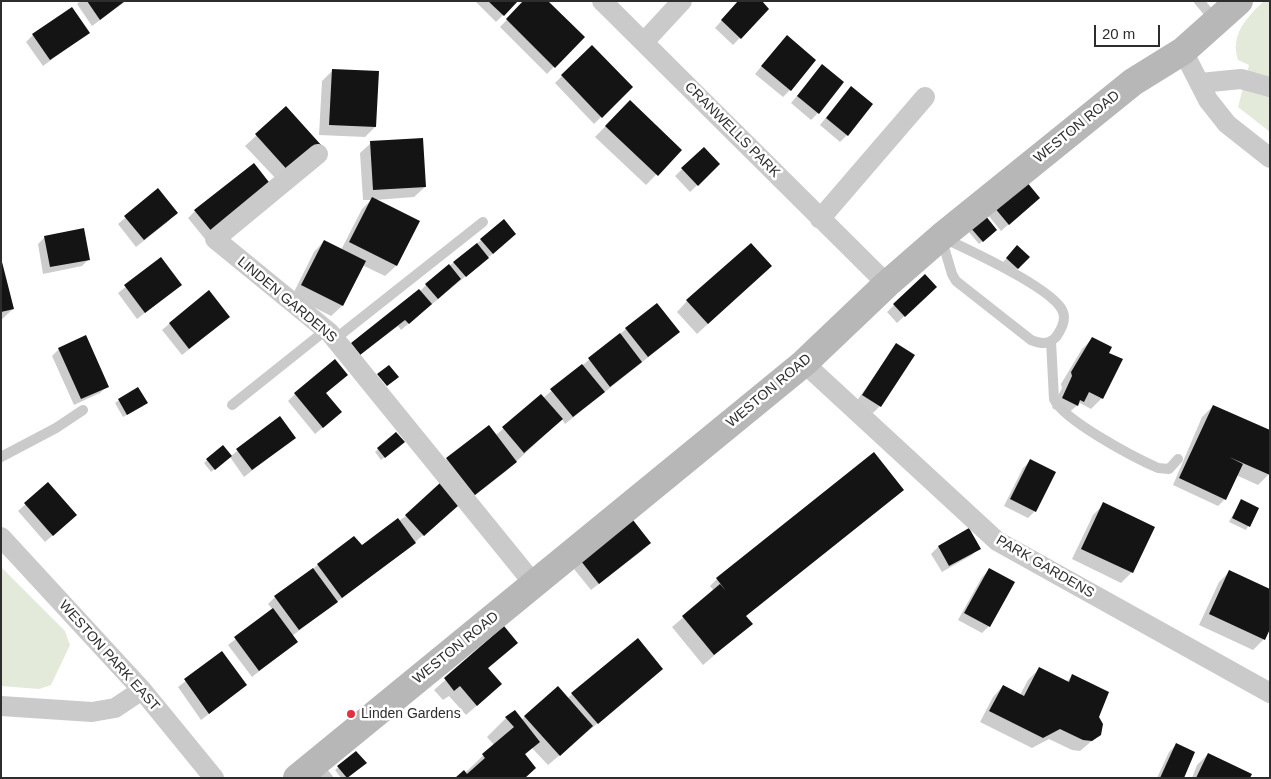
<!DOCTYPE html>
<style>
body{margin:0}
#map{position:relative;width:1271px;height:779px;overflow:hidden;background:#fff;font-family:Helvetica,sans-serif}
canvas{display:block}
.frame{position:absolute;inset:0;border:2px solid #2d2d2d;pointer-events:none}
.scale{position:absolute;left:1094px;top:25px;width:66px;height:22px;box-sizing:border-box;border:2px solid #2d2d2d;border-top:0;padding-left:6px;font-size:15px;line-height:18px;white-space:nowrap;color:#2d2d2d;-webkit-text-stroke:4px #fff;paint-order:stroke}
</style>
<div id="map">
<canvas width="1271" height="779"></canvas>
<div class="frame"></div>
<div class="scale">20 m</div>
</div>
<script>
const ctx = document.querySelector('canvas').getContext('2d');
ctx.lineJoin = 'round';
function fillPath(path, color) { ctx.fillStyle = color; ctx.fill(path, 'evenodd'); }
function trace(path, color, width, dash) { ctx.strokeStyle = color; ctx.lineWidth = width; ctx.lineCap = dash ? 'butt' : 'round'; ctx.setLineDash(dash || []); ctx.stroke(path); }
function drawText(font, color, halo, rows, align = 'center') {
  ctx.font = font + ' Helvetica,sans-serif'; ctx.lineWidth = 5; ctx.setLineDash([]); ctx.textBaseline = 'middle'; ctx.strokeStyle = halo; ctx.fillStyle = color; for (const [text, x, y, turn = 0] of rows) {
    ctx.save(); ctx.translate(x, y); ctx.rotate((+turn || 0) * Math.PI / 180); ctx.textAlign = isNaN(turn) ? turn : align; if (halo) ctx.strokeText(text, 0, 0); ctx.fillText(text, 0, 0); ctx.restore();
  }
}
fillPath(new Path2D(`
 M1264,1H1270V132L1238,107L1249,65L1238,60C1230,35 1246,18 1264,1Z
 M1,567L65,631L70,645L51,685L39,689L1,686Z`), '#e3eada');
fillPath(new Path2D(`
 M80,1H126L92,26L77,4Z
 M475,1H517L496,22Z
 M525,1L583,37L547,74L500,27Z
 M739,1L768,9L733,45L715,28Z
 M88,33L43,66L26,42L33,35Z
 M780,44L790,90L783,97L755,74Z
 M592,46L631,87L594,124L555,83Z
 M333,70L375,127L365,137L319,135L322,81Z
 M816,73L818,113L811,120L791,103Z
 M844,95L847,135L840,142L820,125Z
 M630,101L680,150L646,185L595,137Z
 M286,108L320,146L280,183L245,146Z
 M371,143L425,187L414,197L375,200L418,222L396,266L385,276L362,265L342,306L331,316L292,296L314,252L324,241L341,250L362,209L371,200H363L360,153Z
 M704,148L719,164L690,192L675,176Z
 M158,190L170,220L136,247L118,224Z
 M263,193L205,239L188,218L195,211Z
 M1039,198L1001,231L988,215L995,208Z
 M971,228L993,233L979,244L968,231Z
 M45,237L89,259L82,266L43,274L38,244Z
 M481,240L508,241L401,330L398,326L352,361L426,285Z
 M1018,247L1028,257L1014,272L1003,262Z
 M161,259L173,291L137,319L118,293Z
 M1,260L13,309L1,320Z
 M771,266L697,334L677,312L687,301Z
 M928,294L897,323L887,312L894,305Z
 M229,317L182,355L162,330L169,324Z
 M626,329L671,339L565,424L562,419L505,472L464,504L437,469L447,459L496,435L541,396L543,398Z
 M1092,339L1108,353L1102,398L1091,409L1080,403L1066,415L1052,408L1062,388L1061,384L1082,349Z
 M896,345L880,406L873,413L856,402Z
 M59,349L107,386L100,393L74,405L52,356Z
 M295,394H325L333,419L315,434L288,401Z
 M119,400L143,406L123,417L115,403Z
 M1213,406L1270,473L1258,485L1236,475L1225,499L1218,506L1173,485L1202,417Z
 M279,418L294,438L244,477L230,457L211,472L204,463L207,460L231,456Z
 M400,445L381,460L375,452L378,449Z
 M1030,461L1035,511L1028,518L1004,506L1023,468Z
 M48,484L68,522L45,542L18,511Z
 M902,490L745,616L751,624L703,665L672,627L714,591L710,586L717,579Z
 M1241,500L1258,508L1246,530L1229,522Z
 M1104,504L1153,528L1132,572L1121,583L1072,559L1093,515Z
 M450,512L407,549L292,636L296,642L252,677L228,645L273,610L268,604L275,597L354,538L361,547L406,516Z
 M938,547L979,548L972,555L942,572L931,554Z
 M643,550L591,590L574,569L581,562Z
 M989,570V626L982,633L958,620L982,577Z
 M1229,572L1264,639L1253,650L1199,625L1219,582Z
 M504,628L506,653L487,669L489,695L466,715L449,696L443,700L434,690Z
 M222,653L246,685L201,720L178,687Z
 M662,669L548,765L532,748L524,756L457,778L465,773L494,745L487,737L506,718L521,720L558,687L567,699L572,694Z
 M1039,669L1066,682L1072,676L1097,717L1100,734L1080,751L1072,750L1049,739L1032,748L980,722L993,697L1003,686L1020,695L1028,680Z
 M1176,745L1182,778H1157L1169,752Z
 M356,753L362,766L348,778H341L335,770Z
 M1208,754L1249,778H1192L1197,765Z`), '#0003');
fillPath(new Path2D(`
 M87,1H125L100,20Z
 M488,1H518L504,16Z
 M523,1H548L585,37L555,68L506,19Z
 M738,1H762L769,9L741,39L721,20Z
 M72,7L90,33L50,60L32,34Z
 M787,35L816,60L791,91L761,66Z
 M592,45L633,87L602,118L561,75Z
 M822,64L844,82L819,114L797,96Z
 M332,69L379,71L376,127L329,125Z
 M851,86L873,104L848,136L826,118Z
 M630,100L682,150L658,176L605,126Z
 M286,106L322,146L291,174L255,134Z
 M423,138L426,187L373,190L370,141Z
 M704,147L720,164L698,186L681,168Z
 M254,163L272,186L213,233L194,210Z
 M1026,181L1040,198L1009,225L994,207Z
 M158,188L178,213L144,240L124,216Z
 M372,197L420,221L397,266L349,242Z
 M985,215L997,230L983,242L970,227Z
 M504,219L516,234L493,254L480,239Z
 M84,228L90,260L50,267L44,236Z
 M324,240L366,261L343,306L301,285Z
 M477,243L489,258L466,277L453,262Z
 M751,243L772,266L708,324L686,300Z
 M1017,245L1030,257L1018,269L1006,258Z
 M161,257L182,285L145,313L124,285Z
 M1,258L14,309L1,312Z
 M449,264L461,279L438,299L425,284Z
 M925,274L937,287L905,317L893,304Z
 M419,289L432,304L409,324L405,320L360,355L351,343Z
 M209,290L230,317L189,349L169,323Z
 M657,303L680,332L648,357L625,328Z
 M620,333L642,362L610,387L588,358Z
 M86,335L109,387L81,399L58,348Z
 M1092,337L1112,347L1109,353L1123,359L1103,399L1089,392L1084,402L1080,400L1078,406L1062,398L1072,376L1071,372Z
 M896,343L915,355L881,407L862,395Z
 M335,359L348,375L326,393L342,412L323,428L294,393Z
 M582,364L605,392L573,417L550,389Z
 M389,365L399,377L387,386L377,374Z
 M138,387L148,403L127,415L118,399Z
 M541,394L563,419L524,453L502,427Z
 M1213,405L1270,430V475L1229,457L1243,464L1226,500L1179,478Z
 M280,416L296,438L252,470L236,449Z
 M489,425L517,462L475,495L446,458Z
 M396,432L405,442L385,458L377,448Z
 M223,445L232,456L215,470L206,459Z
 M874,452L904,490L746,616L753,624L714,655L682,616L720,584L726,591L716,578Z
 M1030,459L1056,472L1036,512L1010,499Z
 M48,482L77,515L53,536L24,503Z
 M440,483L459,505L424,536L405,515Z
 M1241,499L1259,508L1250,527L1232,518Z
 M1103,502L1155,527L1133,573L1081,549Z
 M398,518L416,543L342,598L317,564L354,536L362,545Z
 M633,520L651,543L599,584L581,561Z
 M969,528L981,549L949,566L938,546Z
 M313,568L338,602L299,630L274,596Z
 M989,568L1015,582L990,627L964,613Z
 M1229,570L1270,589V629L1265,640L1209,614Z
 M273,608L298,642L259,671L234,637Z
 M504,626L518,643L488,668L502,684L477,706L460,686L454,691L444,678Z
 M638,638L663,669L598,724L571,693Z
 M222,651L247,685L209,714L184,679Z
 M1039,667L1069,682L1072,674L1109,692L1099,717L1103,724L1101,735L1092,741L1083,740L1060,729L1043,738L989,711L1003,685L1024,696Z
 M558,686L593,726L560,756L524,716Z
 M515,710L540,742L525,754L536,768L525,778H455L464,770L467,774L485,758L482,754L514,727L505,717Z
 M1176,743L1195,752L1184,778H1160Z
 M356,751L367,763L347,778L337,766Z
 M1208,753L1252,774L1250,778H1196Z`), '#141414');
trace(new Path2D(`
 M1199,1L1216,21
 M941,237C965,248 1055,289 1063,312C1066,320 1061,330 1056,337C1048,345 1041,344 1031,340L956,281L952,274Z
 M335,339L483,222
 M1051,341L1054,399C1063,420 1135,458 1158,468L1169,469L1178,459
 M232,405L326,330
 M1,457L56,428L83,410
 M316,764L328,778`), '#cacaca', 10);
trace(new Path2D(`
 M602,1L887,284
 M644,42L682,1
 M1183,51L1208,100L1227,124L1270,158
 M1200,83L1241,79L1270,87
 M318,154L215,239L330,333L534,584
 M820,219L925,97
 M804,363L997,541L1270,693
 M1,537L142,690L214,778
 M1,706L92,712L115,708L142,690`), '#cacaca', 20);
trace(new Path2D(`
 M297,778L804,363L887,284L941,237L1133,82L1183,51L1239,1`), '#b7b7b7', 28);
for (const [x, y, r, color] of [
 [351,714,5,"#e32f40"]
]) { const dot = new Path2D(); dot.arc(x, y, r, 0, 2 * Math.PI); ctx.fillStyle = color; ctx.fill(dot); trace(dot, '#fff', 2); }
drawText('14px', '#2d2d2d', '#fff', [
 ["WESTON ROAD",1077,127,-39],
 ["CRANWELLS PARK",732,130,45],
 ["LINDEN GARDENS",287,300,40],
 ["WESTON ROAD",769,391,-40],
 ["PARK GARDENS",1045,567,30],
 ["WESTON ROAD",456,648,-39],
 ["WESTON PARK EAST",109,656,48]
]);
drawText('14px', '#2d2d2d', '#fff', [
 ["Linden Gardens",361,714]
], 'left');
</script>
